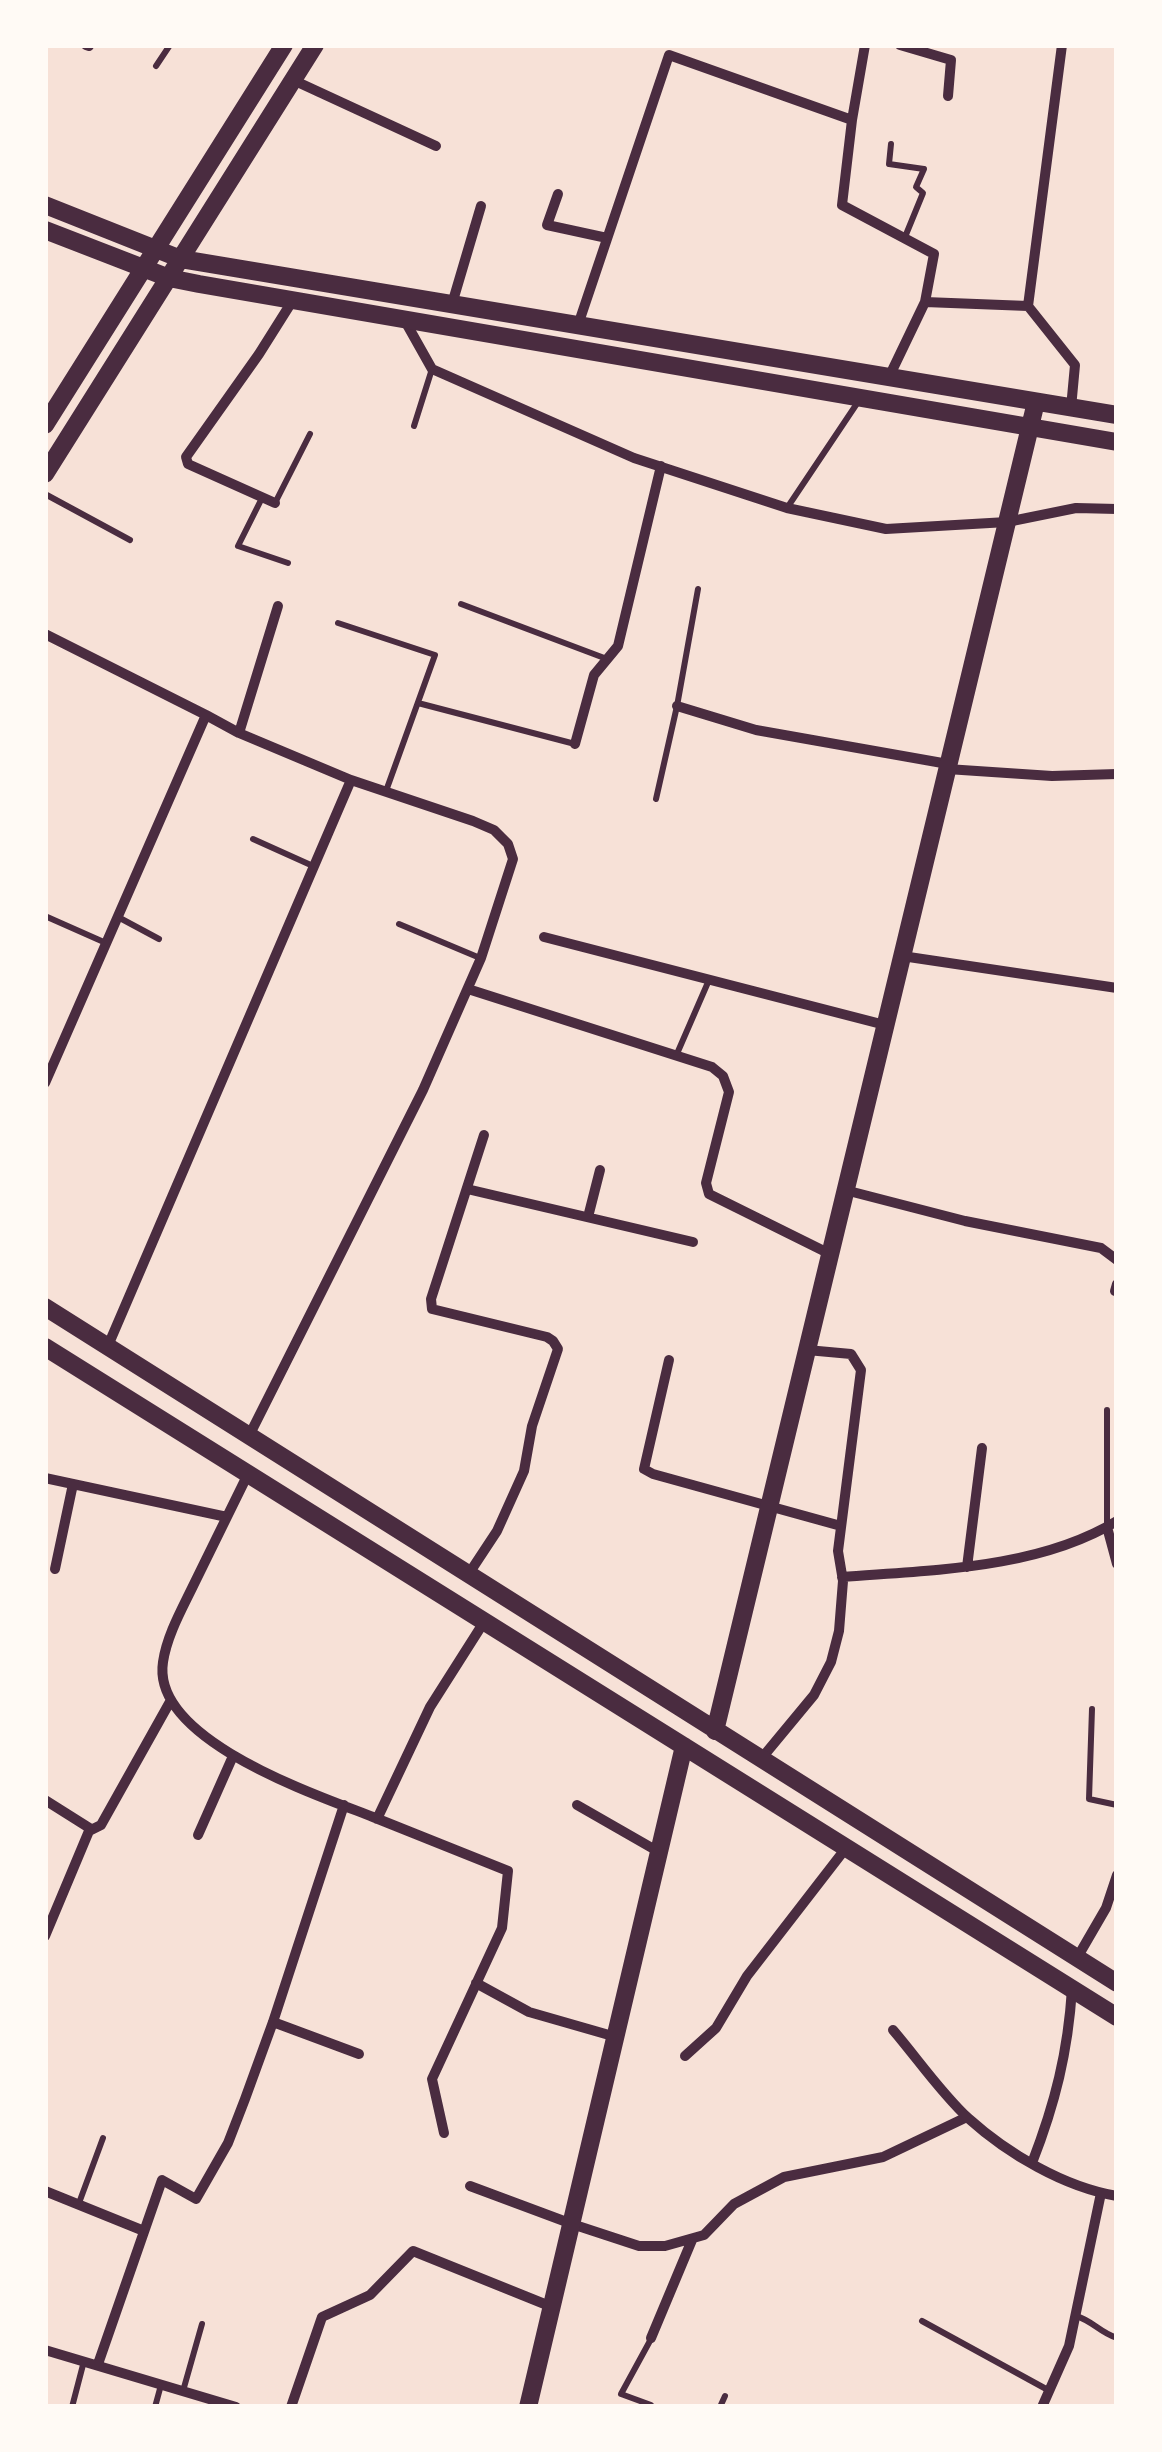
<!DOCTYPE html>
<style>
body{margin:0}
#map{position:relative;width:1162px;height:2452px;overflow:hidden;background:#f7e1d7;font-family:"Nunito Sans",sans-serif}
canvas{display:block}
.frame{position:absolute;inset:0;border:48px solid #fffaf5;pointer-events:none}
</style>
<div id="map">
<canvas width="1162" height="2452"></canvas>
<div class="frame"></div>
</div>
<script>
const ctx = document.querySelector('canvas').getContext('2d');
ctx.lineJoin = 'round';
function trace(path, color, width, dash) { ctx.strokeStyle = color; ctx.lineWidth = width; ctx.lineCap = dash ? 'butt' : 'round'; ctx.setLineDash(dash || []); ctx.stroke(path); }
trace(new Path2D(`
 M156,66L170,45
 M891,144L889,164L924,169L916,187L923,193L905,237
 M414,426L432,369
 M45,494L130,540
 M262,498L238,546L288,563
 M275,503L310,434
 M787,508L860,399
 M461,604L607,659
 M338,623L435,655L386,791
 M418,703L575,744
 M656,799L677,706L698,589
 M253,839L313,866
 M45,916L106,943
 M118,917L159,939
 M399,924L480,958
 M676,1056L709,980
 M1107,1410V1527
 M1092,1709L1089,1799L1117,1805
 M79,2203L103,2138
 M1076,2316C1093,2321 1099,2332 1117,2338
 M922,2321L1048,2390
 M183,2391L202,2324
 M72,2407L84,2361
 M155,2407L161,2385
 M651,2407V2405L621,2394L651,2339
 M720,2407L725,2396`), '#4a2c40', 6);
trace(new Path2D(`
 M86,45L89,46
 M865,45L852,120L842,205L934,254L925,302L889,377
 M900,45L951,60L948,96
 M1062,45L1028,306L1075,365L1071,408
 M293,80L436,146
 M558,194L547,225L607,238
 M925,302L1028,306
 M452,304L481,206
 M405,321L432,369L634,458L787,508L886,529L1007,522L1076,508L1117,509
 M578,325L669,55L852,120
 M275,503L188,464L186,457L259,354L293,300
 M45,634L206,715L239,733L351,780L473,821L494,830L508,844L513,859L481,958L423,1090L250,1434
 M677,706L756,730L948,764
 M239,733L278,606
 M575,744L594,675L618,646L661,466
 M947,769L1052,776L1117,774
 M544,937L885,1025
 M902,956L1117,988
 M468,989L712,1067L723,1076L729,1092L706,1183L709,1194L830,1254
 M45,1083L206,715
 M467,1189L693,1242
 M845,1190L965,1221L1101,1248L1117,1260
 M588,1217L600,1170
 M1117,1284L1115,1291H1117
 M107,1348L351,780
 M669,1360L644,1469L653,1474L841,1526
 M248,1474C230,1511 212,1547 194,1584C182,1609 167,1635 163,1662C151,1740 317,1795 373,1817C418,1835 463,1853 508,1871L502,1928L432,2079L444,2133
 M45,1478L227,1517
 M1107,1527L1117,1564
 M967,1567L982,1448
 M55,1569L73,1484
 M468,1575L497,1531L524,1471L532,1426L558,1349L553,1341L547,1337L432,1309L431,1299L484,1135
 M842,1577C932,1570 1038,1569 1117,1521
 M761,1759L814,1695L831,1662L839,1631L843,1581L838,1551L861,1370L851,1354L807,1350
 M45,1800L91,1829
 M577,1805L659,1852
 M377,1819L430,1707L484,1622
 M198,1835L233,1756
 M45,1936L89,1831L101,1825L171,1700
 M1077,1958L1106,1908L1117,1875
 M476,1983L529,2012L616,2037
 M273,2022L359,2054
 M893,2030C917,2058 941,2093 968,2118C1008,2154 1064,2187 1117,2196
 M685,2056L716,2028L747,1976L846,1848
 M1032,2163C1055,2104 1068,2052 1072,1989
 M470,2186L572,2224L639,2246H665L704,2235L734,2204L784,2177L883,2157L967,2117
 M45,2191L144,2231
 M651,2338L692,2240
 M45,2350L236,2407
 M98,2364L162,2180L196,2199L228,2143L245,2099L273,2022L344,1805
 M291,2407L322,2317L370,2295L413,2251L552,2307
 M1042,2407L1069,2346L1101,2193`), '#4a2c40', 10);
trace(new Path2D(`
 M45,205L181,259L1117,415
 M45,230L169,278L199,284L1117,442
 M45,425L284,45
 M45,474L315,45
 M45,1307L1117,1983
 M45,1347L1117,2017
 M715,1731L1036,402
 M528,2407L684,1746`), '#4a2c40', 18);
</script>
